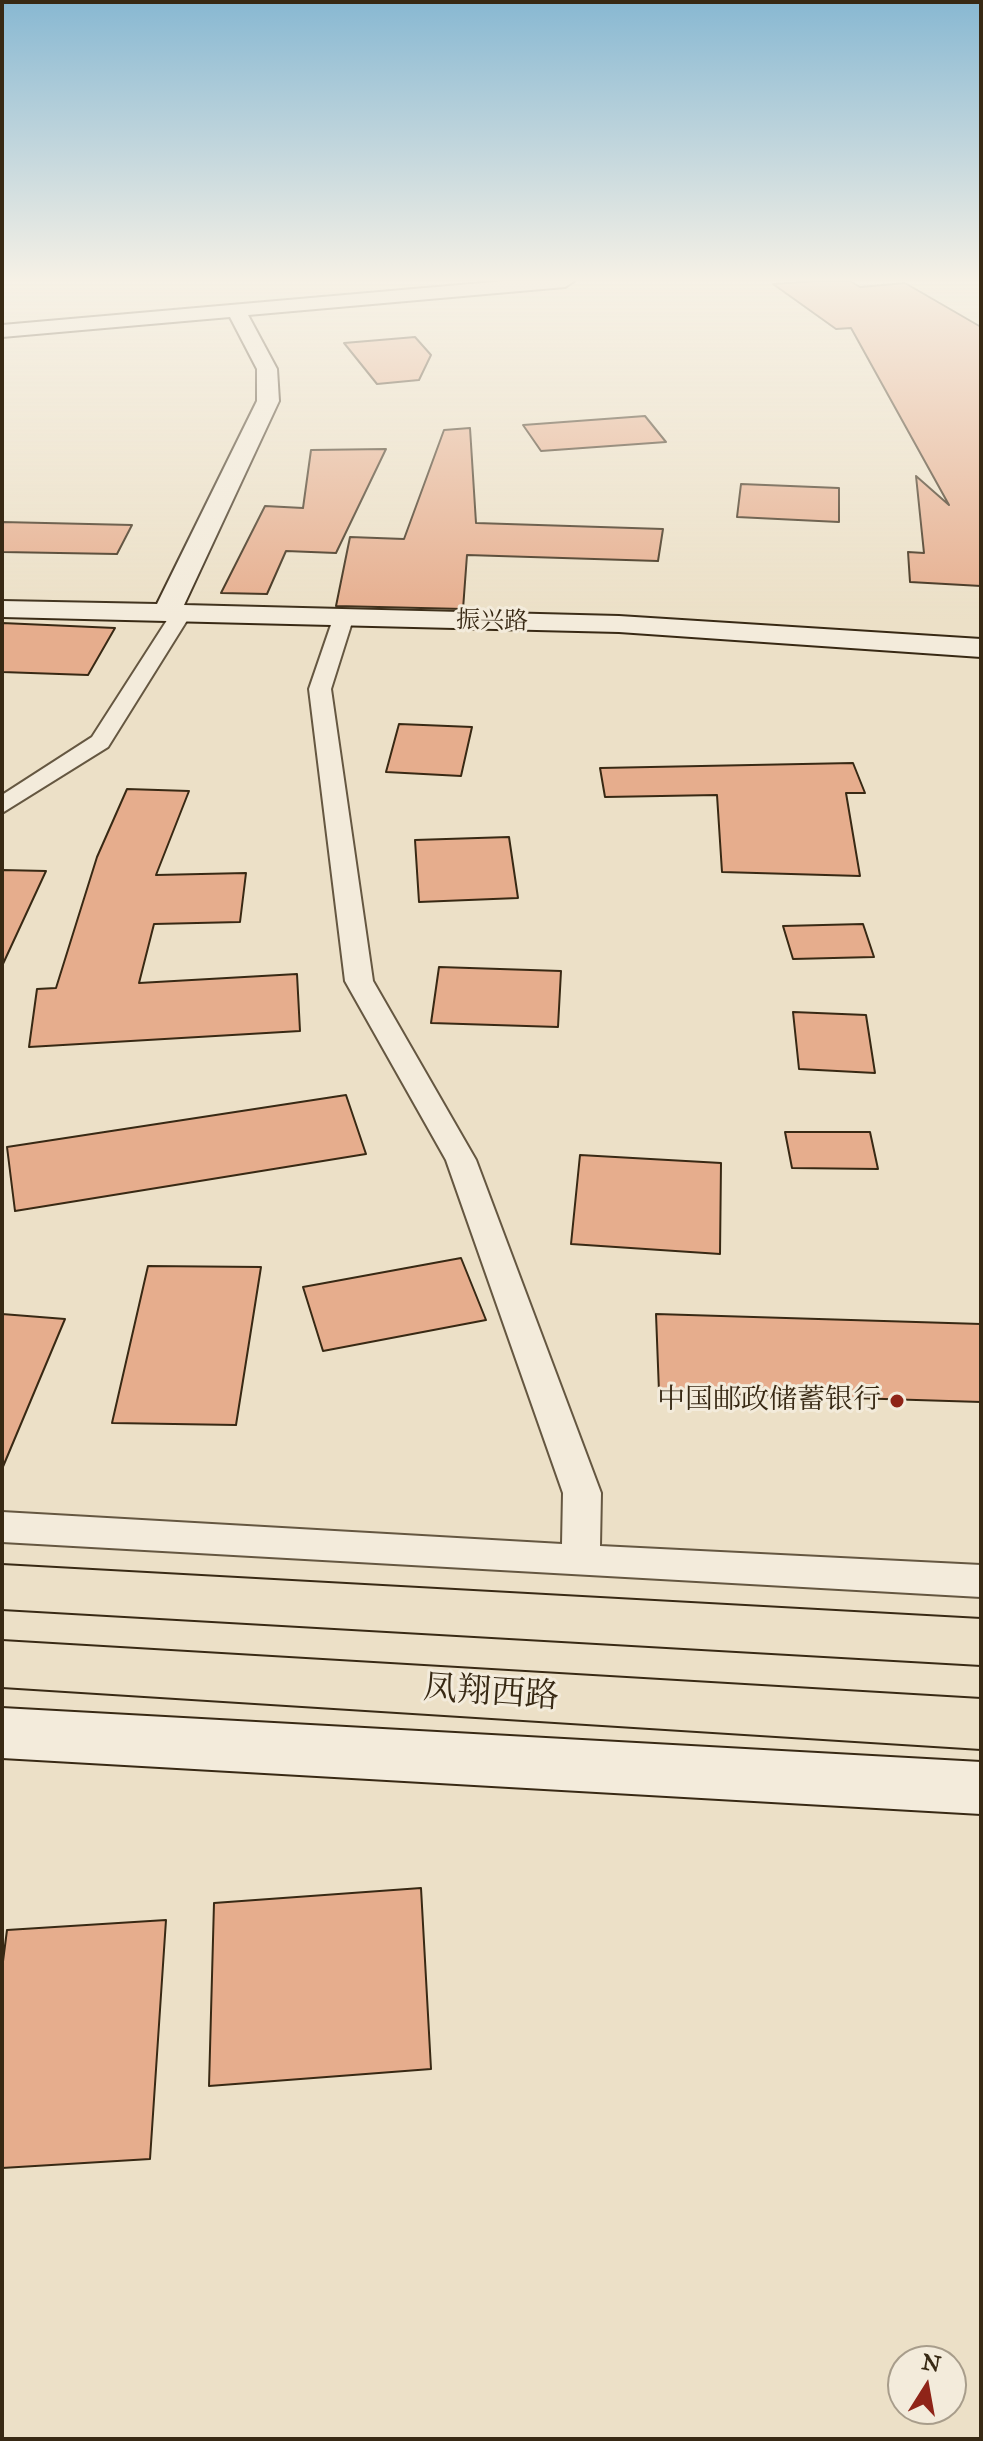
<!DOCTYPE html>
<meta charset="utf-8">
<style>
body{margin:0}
#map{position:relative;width:983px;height:2441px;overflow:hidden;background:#ece0c7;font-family:"IM FELL Great Primer",serif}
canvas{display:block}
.frame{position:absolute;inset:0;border:4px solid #382914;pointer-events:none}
.north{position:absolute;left:887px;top:2345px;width:80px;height:80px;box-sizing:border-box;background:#f3ebdb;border:2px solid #a89d8b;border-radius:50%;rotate:11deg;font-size:22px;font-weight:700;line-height:32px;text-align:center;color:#382914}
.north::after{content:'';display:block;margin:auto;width:28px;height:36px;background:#8f2418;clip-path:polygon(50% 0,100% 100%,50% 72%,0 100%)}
</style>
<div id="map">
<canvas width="983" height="2441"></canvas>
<div class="frame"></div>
<div class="north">N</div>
</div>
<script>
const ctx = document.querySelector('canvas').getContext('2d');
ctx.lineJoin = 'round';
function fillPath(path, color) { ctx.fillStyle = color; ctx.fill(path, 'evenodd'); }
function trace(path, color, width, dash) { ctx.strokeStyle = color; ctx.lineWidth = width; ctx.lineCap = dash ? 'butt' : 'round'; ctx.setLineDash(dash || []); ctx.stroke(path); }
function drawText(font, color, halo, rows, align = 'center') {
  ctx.font = font + ' "IM FELL Great Primer","Noto Serif SC",serif'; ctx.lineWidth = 6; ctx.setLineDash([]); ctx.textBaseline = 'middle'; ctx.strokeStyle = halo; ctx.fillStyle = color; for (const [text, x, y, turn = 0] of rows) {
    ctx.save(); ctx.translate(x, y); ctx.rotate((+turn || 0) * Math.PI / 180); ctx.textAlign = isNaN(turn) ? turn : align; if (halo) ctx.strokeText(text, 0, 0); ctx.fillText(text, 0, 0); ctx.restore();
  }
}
const building = new Path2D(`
 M816,281H850L860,287L905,283L981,327V586L910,582L908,552L924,553L916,476L949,505L851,328L836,329L773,284Z
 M415,337L431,355L419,380L377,384L344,343Z
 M645,416L666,442L541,451L523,425Z
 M470,428L476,523L663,529L658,561L467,555L463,609L336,606L350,537L404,539L444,430Z
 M386,449L336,553L286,551L267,594L221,593L265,506L303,508L311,450Z
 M741,484L839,488V522L737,517Z
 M2,522L132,525L117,554L2,552Z
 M2,623L115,628L88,675L2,672Z
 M399,724L472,727L461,776L386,772Z
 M853,763L865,793H846L860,876L722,872L717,795L605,797L600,768Z
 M127,789L189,791L156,875L246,873L240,922L154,924L139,983L297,974L300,1031L29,1047L37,989L56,988L97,857Z
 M509,837L518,898L419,902L415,840Z
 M2,870L46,871L2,966Z
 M863,924L874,957L793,959L783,926Z
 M439,967L561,971L558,1027L431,1023Z
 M793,1012L866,1015L875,1073L799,1069Z
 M346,1095L366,1154L15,1211L7,1147Z
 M785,1132H870L878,1169L792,1168Z
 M580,1155L721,1163L720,1254L571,1244Z
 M461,1258L486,1320L323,1351L303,1287Z
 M148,1266L261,1267L236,1425L112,1423Z
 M2,1314L65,1319L2,1469Z
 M656,1314L981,1324V1402L659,1392Z
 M421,1888L431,2069L209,2086L214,1903Z
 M166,1920L150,2159L2,2168V1969L7,1930Z`);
fillPath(building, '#e6ad8d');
trace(building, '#382914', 2);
const street = new Path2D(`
 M181,608L191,614L108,747L2,813V795L92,737L171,614Z
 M343,613L353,619L331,689L373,981L476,1160L601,1493L600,1546L981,1565V1597L2,1542V1512L562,1544L563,1493L446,1160L345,981L309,689L333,619Z`);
const secondary = new Path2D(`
 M505,281H574L565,287L248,315L277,369L279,401L184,605L619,616L981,639V657L619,632L2,617V601L157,604L257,401V369L230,317L2,337V325Z
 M2,1708L981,1762V1814L2,1758Z`);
const primary = new Path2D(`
 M2,1565L981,1619V1665L2,1609Z
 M2,1641L981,1699V1749L2,1687Z`);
trace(street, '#655741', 4);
trace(secondary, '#382914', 4);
trace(primary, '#382914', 4);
fillPath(street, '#f3ebdb');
fillPath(secondary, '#f3ebdb');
fillPath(primary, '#ece0c7');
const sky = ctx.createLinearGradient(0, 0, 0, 622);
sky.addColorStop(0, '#88b8d2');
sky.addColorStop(0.45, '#f6f1e6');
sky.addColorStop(1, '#f6f1e600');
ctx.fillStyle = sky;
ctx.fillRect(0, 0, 983, 622);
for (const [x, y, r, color] of [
 [897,1401,8,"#8f2418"]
]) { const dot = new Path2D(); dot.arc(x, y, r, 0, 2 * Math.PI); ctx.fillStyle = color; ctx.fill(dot); trace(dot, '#f3ebdb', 3); }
drawText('24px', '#382914', '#f3ebdb', [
 ["振兴路",492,622,1]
]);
drawText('28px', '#382914', '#f3ebdb', [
 ["中国邮政储蓄银行",881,1401]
], 'right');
drawText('34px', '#382914', '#f3ebdb', [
 ["凤翔西路",491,1694,4]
]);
</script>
